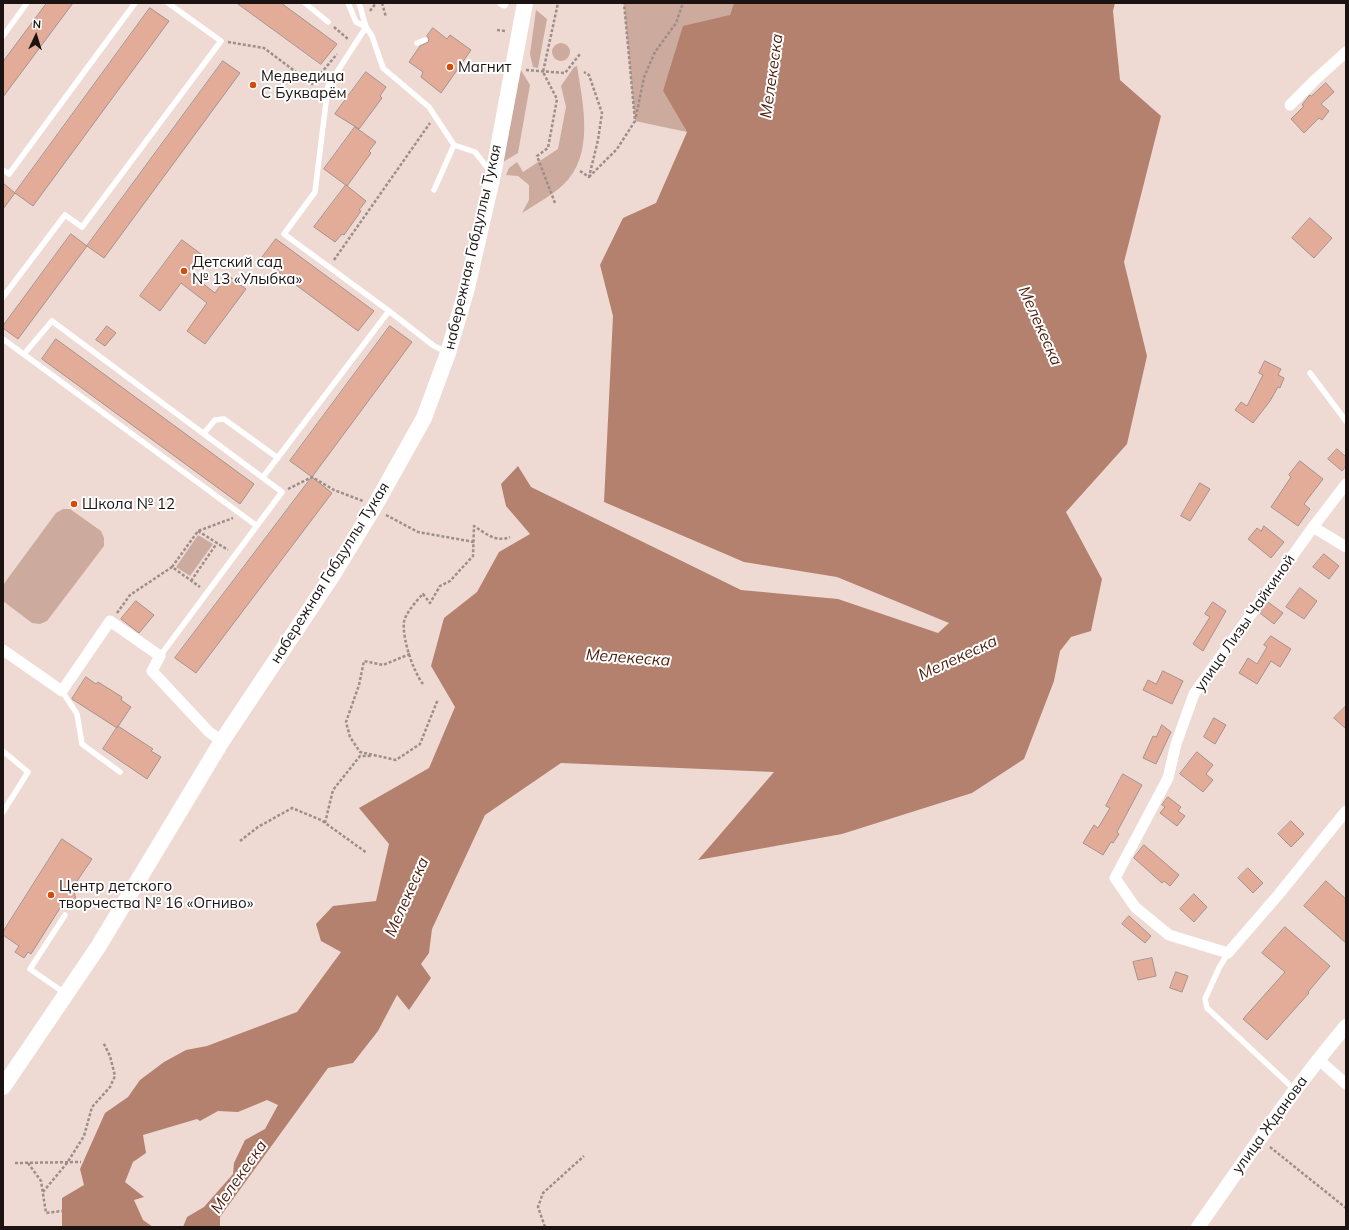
<!DOCTYPE html>
<meta charset="utf-8">
<style>
body{margin:0}
#map{position:relative;width:1349px;height:1230px;overflow:hidden;background:#eedad3;font-family:Mulish,sans-serif}
canvas{display:block}
.frame{position:absolute;inset:0;border:4px solid #1a1311;pointer-events:none}
.north{position:absolute;left:16px;top:16px;width:40px;height:40px;-webkit-text-stroke:3px #fff;paint-order:stroke;rotate:4deg;font-size:11px;font-weight:700;line-height:16px;text-align:center;color:#1a1311}
.north::after{content:'';display:block;margin:auto;width:14px;height:18px;background:#1a1311;clip-path:polygon(50% 0,100% 100%,50% 72%,0 100%)}
</style>
<div id="map">
<canvas width="1349" height="1230"></canvas>
<div class="frame"></div>
<div class="north">N</div>
</div>
<script>
const ctx = document.querySelector('canvas').getContext('2d');
ctx.lineJoin = 'round';
function fillPath(path, color) { ctx.fillStyle = color; ctx.fill(path, 'evenodd'); }
function trace(path, color, width, dash) { ctx.strokeStyle = color; ctx.lineWidth = width; ctx.lineCap = dash ? 'butt' : 'round'; ctx.setLineDash(dash || []); ctx.stroke(path); }
function drawText(font, color, halo, rows, align = 'center') {
  ctx.font = font + ' Mulish,sans-serif'; ctx.lineWidth = 4; ctx.setLineDash([]); ctx.textBaseline = 'middle'; ctx.strokeStyle = halo; ctx.fillStyle = color; for (const [text, x, y, turn = 0] of rows) {
    ctx.save(); ctx.translate(x, y); ctx.rotate((+turn || 0) * Math.PI / 180); ctx.textAlign = isNaN(turn) ? turn : align; if (halo) ctx.strokeText(text, 0, 0); ctx.fillText(text, 0, 0); ctx.restore();
  }
}
fillPath(new Path2D(`
 M624,3H734L730,15L663,91L687,132L635,121Z
 M536,10L547,19L538,68L533,67L530,54Z
 M552 52a9 9 0 1 1 18 0a9 9 0 1 1-18 0Z
 M577,66C583,105 595,155 563,185C551,196 536,204 522,213L529,200V185L518,176L506,175L509,168L517,162L523,172L558,149L566,107L561,86L574,67Z
 M521,70L530,85L518,153L503,162Z
 M63,509H70L101,531L104,538V546L47,621L40,624L32,623L3,601V585L56,513Z
 M198,535L213,544L190,576L176,567Z`), '#ccaa9e');
fillPath(new Path2D(`
 M734,3H1115L1113,11L1120,80L1161,116L1124,262L1147,356L1127,444L1066,512L1102,579L1091,631L1071,637L1060,651L1054,681L1024,759L972,793L842,834L698,860L774,772L561,763L485,815L432,929L429,953L421,964L431,978L409,1010L397,995L378,1031L353,1063L328,1068L220,1217V1227H183L187,1217L204,1207L233,1174L234,1163L245,1140L265,1129L278,1105L267,1100L238,1112L218,1111L200,1121L197,1119L143,1135L146,1153L133,1162L125,1182L144,1197L134,1200L143,1220L153,1227H62V1198L84,1185L80,1169L105,1113L128,1097L140,1080L164,1062L186,1050L207,1046L297,1012L341,952L321,941L316,924L333,906L376,901L389,844L359,808L429,768L455,707L431,666L444,618L477,592L499,552L530,534L506,506L501,484L518,466L531,487L741,590L838,599L938,633L949,623L837,577L744,562L604,502L613,316L600,265L623,218L656,203L687,132L663,91L683,26L730,15Z`), '#b4816f');
const building = new Path2D(`
 M47,3H73L3,97V62Z
 M237,3H281L337,44L321,64Z
 M150,8L169,21L33,206L15,193Z
 M433,28L447,39L450,35L471,50L441,93L421,77L423,72L409,62L420,46L428,42L429,39L427,36Z
 M223,61L240,73L104,258L87,246Z
 M366,72L386,87L380,96L382,98L359,129L335,114Z
 M1326,83L1334,92L1321,104L1329,111L1322,120L1319,118L1304,133L1291,119L1304,106L1302,105L1308,97L1310,95L1311,96Z
 M355,127L376,142L369,151L371,153L347,186L324,169Z
 M3,183L15,193L3,209Z
 M346,185L366,201L359,210L361,211L344,235L342,234L335,242L314,227Z
 M1310,218L1332,238L1314,258L1292,238Z
 M71,234L87,246L18,339L3,328V326Z
 M276,239L374,311L358,331L261,259Z
 M182,240L201,254L188,272L215,293L228,275L246,289L205,344L187,331L207,303L181,283L160,311L140,296Z
 M107,326L116,333L105,346L96,340Z
 M390,326L412,342L312,477L290,461Z
 M56,339L254,484L240,504L42,359Z
 M1265,361L1281,369L1278,375L1284,378L1280,388L1278,387L1270,401L1253,423L1235,410L1241,402L1247,406L1263,375L1259,373Z
 M1337,449L1346,457V466L1342,471L1328,459Z
 M1300,461L1323,479L1304,504L1310,509L1298,526L1271,507L1291,477L1289,475Z
 M312,477L332,493L196,673L175,658Z
 M1200,483L1210,489L1190,521L1181,516Z
 M1264,526L1284,542L1271,558L1248,539L1257,528L1261,531Z
 M1324,554L1339,566L1329,579L1313,567Z
 M1300,588L1317,601L1304,619L1286,607Z
 M136,601L154,615L139,633L121,619Z
 M1213,602L1226,611L1203,651L1193,644L1210,617L1205,614Z
 M1268,602L1283,613L1274,624L1260,613Z
 M1271,636L1291,649L1280,667L1271,661L1257,684L1239,673L1248,658L1257,664L1267,647L1264,645Z
 M1163,671L1183,681L1172,704L1143,690L1148,680L1156,684Z
 M86,677L96,684L98,682L122,697L121,700L131,707L117,728L72,699Z
 M1346,706V729L1334,718Z
 M1214,718L1226,725L1215,744L1204,737Z
 M1162,725L1171,732L1156,764L1143,758L1153,736L1156,737Z
 M118,726L153,749L151,751L161,757L147,779L103,749Z
 M1197,752L1213,765L1206,774L1213,780L1203,792L1180,774Z
 M1123,774L1142,785L1117,832L1119,834L1113,843L1111,842L1103,855L1083,843L1094,825L1098,828L1110,808L1106,806Z
 M1168,797L1181,807L1178,811L1185,816L1177,826L1160,813L1165,807L1162,805Z
 M1291,821L1304,834L1291,847L1278,834Z
 M62,839L92,859L73,887L77,904L60,908L31,954L28,952L24,958L15,952L19,946L3,935V932Z
 M1144,845L1179,875L1170,886L1164,881L1162,883L1134,858Z
 M1248,868L1263,883L1253,893L1238,878Z
 M1326,881L1346,899V943L1304,906Z
 M1194,894L1207,907L1194,922L1180,909Z
 M1129,916L1151,936L1145,943L1122,924Z
 M1285,927L1330,966L1308,992L1309,993L1267,1040L1243,1019L1285,972L1262,953Z
 M1152,958L1156,976L1138,980L1133,962Z
 M1176,972L1188,976L1182,992L1170,988Z`);
fillPath(building, '#e2ac99');
trace(building, '#a5928c', 1);
trace(new Path2D(`
 M382,3L386,17
 M370,11L376,3
 M334,27L348,39
 M497,30L505,31
 M228,42L264,48L312,84L337,54
 M526,70L565,73L580,54
 M636,117L644,77L655,52L676,23L683,3
 M580,171L589,177L598,140L602,113L589,75L584,72
 M589,177L617,149L635,121L624,3
 M555,203L537,156L548,148L557,99L543,72L558,3
 M334,260L430,123
 M288,489L312,477L334,490L363,501
 M386,515L418,532L474,542
 M198,531L228,550
 M172,567L198,531L233,518
 M191,581L217,543
 M117,613L130,595L172,567L200,587
 M410,654L383,665L364,661L359,685L346,722L350,737L360,752L396,760L420,744L438,699
 M423,684C413,671 402,638 404,622C405,614 417,600 423,594L430,603L440,586L450,581L473,556L474,526C485,533 496,543 510,537
 M325,823L333,790L360,756H372
 M240,841L258,827L292,808L321,820L367,853
 M1270,1147L1346,1208
 M15,1163L81,1162
 M28,1163L41,1181L46,1213L62,1211
 M43,1192L67,1163L84,1136L92,1107L110,1087L115,1076L110,1056L103,1042
 M545,1227L538,1207L543,1193L584,1156`), '#9d8e89', 2.5, [3, 2]);
trace(new Path2D(`
 M305,3L328,22
 M348,3L356,22L366,27
 M359,3L366,27L372,36L383,68L429,107L454,145L475,152L490,171
 M366,27L328,86L315,192L284,234L389,311L434,346L447,352
 M3,36L27,3
 M417,43L425,40
 M3,170L9,174L135,3
 M434,190L454,145
 M3,297L65,215L82,227L221,41L168,3
 M3,339L257,526
 M24,354L52,321L282,492L160,656
 M1310,373L1346,421
 M204,433L215,420L224,419L278,458
 M263,477L389,311
 M62,691L77,714L82,744L120,772
 M3,751L28,772L3,812
 M65,915L30,969L66,994
 M1228,953L1219,968L1205,999L1207,1008L1295,1090`), '#fff', 5.5);
trace(new Path2D(`
 M502,3L504,4`), '#fff', 9);
trace(new Path2D(`
 M1290,105L1316,79L1346,52
 M1346,484L1313,527L1194,694L1176,744L1168,778L1115,878L1135,907L1169,935L1228,953L1279,894L1346,811
 M1313,527L1346,547
 M3,650L62,691L110,621L160,656L152,671L209,732L222,741
 M1318,1059L1346,1084`), '#fff', 11);
trace(new Path2D(`
 M1198,1227C1246,1159 1292,1090 1346,1026`), '#fff', 14);
trace(new Path2D(`
 M3,1087L98,947L222,741L332,576L373,509L424,418L448,353L467,288L493,175L525,3`), '#fff', 16);
for (const [x, y, r, color] of [
 [450,67,4,"#d24d09"],
 [253,85,4,"#d24d09"],
 [184,271,4,"#d24d09"],
 [74,504,4,"#d24d09"],
 [51,895,4,"#d24d09"]
]) { const dot = new Path2D(); dot.arc(x, y, r, 0, 2 * Math.PI); ctx.fillStyle = color; ctx.fill(dot); trace(dot, '#fff', 1.5); }
drawText('15px', '#1a1311', '#fff', [
 ["Магнит",458,67],
 ["Медведица",261,76],
 ["С Букварём",261,93],
 ["Детский сад",192,262],
 ["№ 13 «Улыбка»",192,279],
 ["Школа № 12",82,504],
 ["Центр детского",59,886],
 ["творчества № 16 «Огниво»",59,903]
], 'left');
drawText('15px', '#1a1311', '#fff', [
 ["набережная Габдуллы Тукая",473,247,-77],
 ["набережная Габдуллы Тукая",330,573,-58],
 ["улица Лизы Чайкиной",1245,623,-55],
 ["улица Жданова",1270,1125,-54]
]);
drawText('italic 16px', '#4d1c09', '#fff', [
 ["Мелекеска",772,76,-82],
 ["Мелекеска",1040,326,66],
 ["Мелекеска",628,658,4],
 ["Мелекеска",958,658,-25],
 ["Мелекеска",407,897,-66],
 ["Мелекеска",239,1177,-55]
]);
</script>
